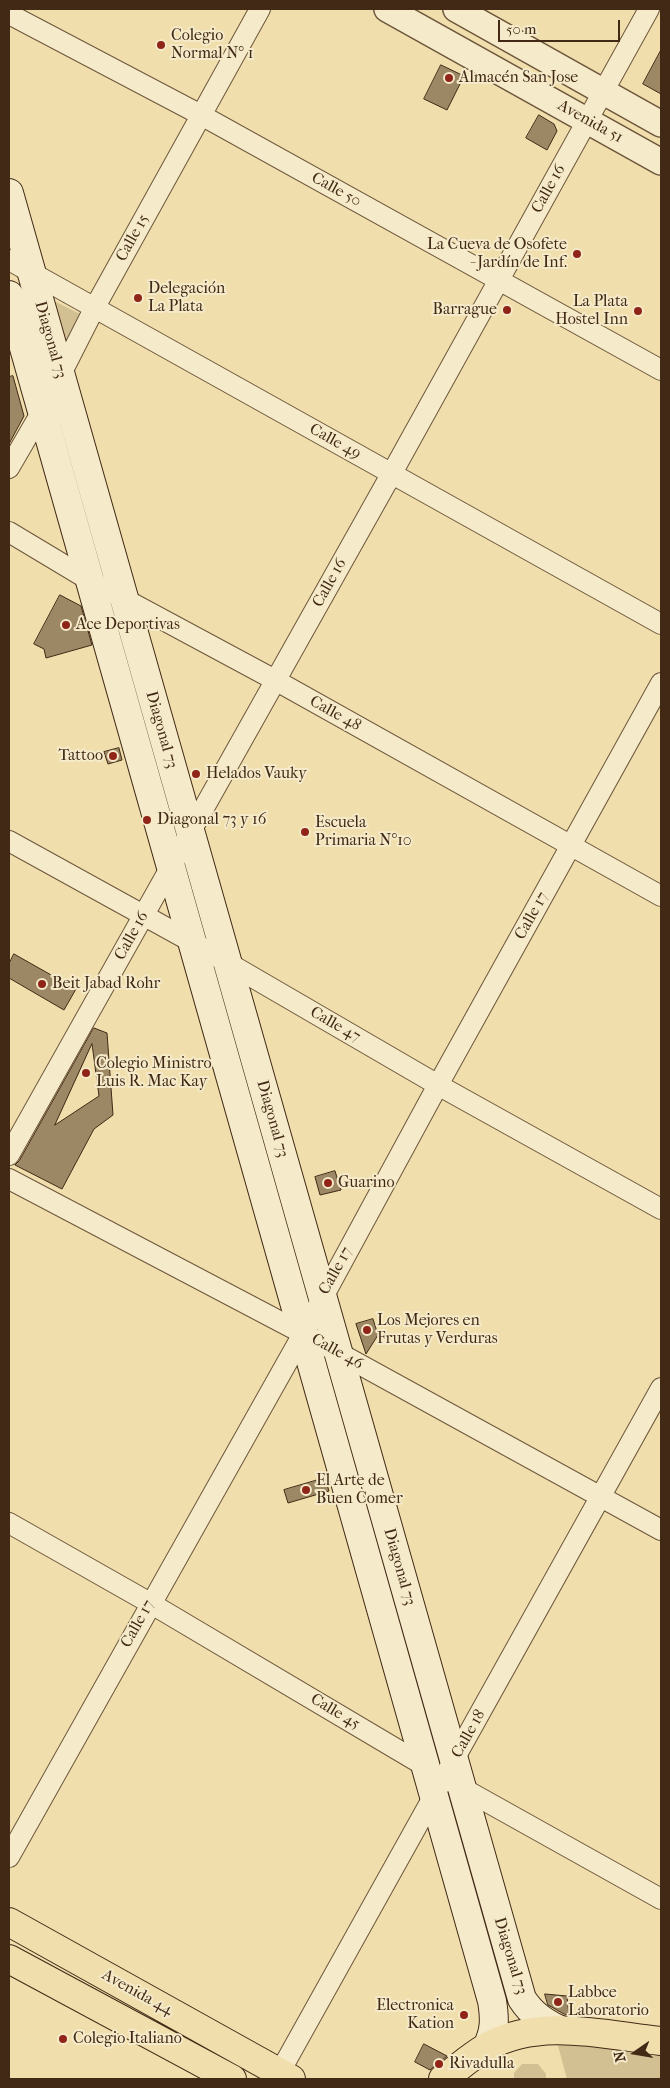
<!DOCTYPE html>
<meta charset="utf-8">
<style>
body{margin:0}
#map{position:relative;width:670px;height:2088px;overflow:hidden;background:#f0dfac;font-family:"IM FELL French Canon",serif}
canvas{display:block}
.frame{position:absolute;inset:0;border:10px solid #412916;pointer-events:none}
.north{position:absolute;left:610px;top:2028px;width:50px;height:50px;-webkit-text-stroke:4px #f5eac9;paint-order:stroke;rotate:257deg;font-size:14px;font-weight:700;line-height:20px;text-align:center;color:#412916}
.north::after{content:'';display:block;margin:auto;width:18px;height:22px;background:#412916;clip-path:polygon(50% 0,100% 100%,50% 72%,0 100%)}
.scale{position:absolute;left:498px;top:20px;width:122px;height:22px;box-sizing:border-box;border:2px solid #412916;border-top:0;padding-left:6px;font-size:15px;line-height:18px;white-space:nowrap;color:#412916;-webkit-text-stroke:4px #f5eac9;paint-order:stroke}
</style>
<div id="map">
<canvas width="670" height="2088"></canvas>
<div class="frame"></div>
<div class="north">N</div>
<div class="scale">50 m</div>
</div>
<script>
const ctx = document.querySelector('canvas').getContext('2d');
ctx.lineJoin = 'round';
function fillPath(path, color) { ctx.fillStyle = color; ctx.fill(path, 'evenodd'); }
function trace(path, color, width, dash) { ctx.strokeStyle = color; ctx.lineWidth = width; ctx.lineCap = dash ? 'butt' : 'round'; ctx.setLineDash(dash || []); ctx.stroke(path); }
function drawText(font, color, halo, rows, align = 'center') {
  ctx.font = font + ' "IM FELL French Canon",serif'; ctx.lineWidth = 4; ctx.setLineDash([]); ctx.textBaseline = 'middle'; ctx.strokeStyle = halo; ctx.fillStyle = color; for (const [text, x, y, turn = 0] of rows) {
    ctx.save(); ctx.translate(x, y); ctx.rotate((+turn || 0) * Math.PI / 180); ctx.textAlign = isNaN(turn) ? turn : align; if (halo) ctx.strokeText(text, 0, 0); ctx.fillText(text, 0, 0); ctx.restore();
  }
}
fillPath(new Path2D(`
 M48,298L86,317L63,357Z
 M557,2042L661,2055V2079H567Z
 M522,2064H538L546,2074V2079H514V2073Z`), '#d2c092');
const building = new Path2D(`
 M661,50V94L643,84Z
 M441,65L464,76L447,110L424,99Z
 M539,115L554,124L557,131L547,150L526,138Z
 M13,376L24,416L9,444V377Z
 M60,595L81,606L92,645L46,658L44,649L34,644Z
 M119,748L122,760L108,764L104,752Z
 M14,954L76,989L64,1010L9,978V964Z
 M94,1028L107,1033L113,1115L94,1129L62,1189L15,1165L19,1161ZM92,1044L99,1096L55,1125Z
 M335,1171L341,1190L320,1195L315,1177Z
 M373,1319L378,1335L366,1354L356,1324Z
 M325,1478L329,1491L288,1503L284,1490Z
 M545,1994L567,1996L569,2015L564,2014L548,2005Z
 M424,2044L447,2056L430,2070L415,2062Z`);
fillPath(building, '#9c8864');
trace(building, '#412916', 1);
const minor = new Path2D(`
 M9,14L201,115L661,370
 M9,260L661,624
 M58,380L95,307L260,9
 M9,468L45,406
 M9,532L89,580L275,680L661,896
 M9,841L192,942L438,1085L661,1209
 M9,1155L392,473L649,9
 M9,1179L319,1342L661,1530
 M9,1523L150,1603L430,1769
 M455,1784L661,1899
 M9,1857L303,1334L438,1085L661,683
 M276,2079L661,1388`);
const tertiary = new Path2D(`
 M387,9L661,162
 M456,9L661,124`);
const secondary = new Path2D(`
 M9,193L522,1999C532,2014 542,2021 558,2029
 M9,295L492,2001C495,2019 495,2031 487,2047`);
const primary = new Path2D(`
 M9,1922L291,2079
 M9,1959L232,2079
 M443,2079C457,2069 471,2056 487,2047C539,2017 605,2035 661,2041`);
trace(minor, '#6d563c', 22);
trace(tertiary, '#6d563c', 28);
trace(secondary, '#412916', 30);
trace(primary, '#412916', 30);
trace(minor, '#f5eac9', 20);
trace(tertiary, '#f5eac9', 25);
trace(secondary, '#f5eac9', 28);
trace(primary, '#f0dfac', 28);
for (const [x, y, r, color] of [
 [161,45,5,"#8f2418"],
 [449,78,5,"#8f2418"],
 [577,254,5,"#8f2418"],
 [138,298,5,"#8f2418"],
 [507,310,5,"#8f2418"],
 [638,311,5,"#8f2418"],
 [66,625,5,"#8f2418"],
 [113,756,5,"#8f2418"],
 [196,774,5,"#8f2418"],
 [147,820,5,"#8f2418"],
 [305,832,5,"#8f2418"],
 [42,984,5,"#8f2418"],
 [86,1073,5,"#8f2418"],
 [328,1183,5,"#8f2418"],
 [367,1330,5,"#8f2418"],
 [306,1490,5,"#8f2418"],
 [558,2002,5,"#8f2418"],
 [464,2015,5,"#8f2418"],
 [63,2039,5,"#8f2418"],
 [439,2064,5,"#8f2418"]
]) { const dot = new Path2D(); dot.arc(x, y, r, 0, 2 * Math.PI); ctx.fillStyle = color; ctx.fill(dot); trace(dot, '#f5eac9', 2); }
drawText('16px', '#412916', '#f5eac9', [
 ["Colegio",171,36],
 ["Normal N° 1",171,54],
 ["Almacén San Jose",459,78],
 ["La Cueva de Osofete",567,245,"right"],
 ["- Jardín de Inf.",567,263,"right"],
 ["Delegación",148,289],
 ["La Plata",148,307],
 ["La Plata",628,302,"right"],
 ["Hostel Inn",628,320,"right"],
 ["Barrague",497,310,"right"],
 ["Ace Deportivas",76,625],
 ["Tattoo",103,756,"right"],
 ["Helados Vauky",206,774],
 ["Diagonal 73 y 16",157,820],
 ["Escuela",315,823],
 ["Primaria N°10",315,841],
 ["Beit Jabad Rohr",52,984],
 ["Colegio Ministro",96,1064],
 ["Luis R. Mac Kay",96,1082],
 ["Guarino",338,1183],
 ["Los Mejores en",377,1321],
 ["Frutas y Verduras",377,1339],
 ["El Arte de",316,1481],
 ["Buen Comer",316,1499],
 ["Labbce",568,1993],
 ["Laboratorio",568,2011],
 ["Electronica",454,2006,"right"],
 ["Kation",454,2024,"right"],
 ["Colegio Italiano",73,2039],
 ["Rivadulla",449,2064]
], 'left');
drawText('16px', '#412916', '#f5eac9', [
 ["Avenida 51",590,122,29],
 ["Calle 16",549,189,-61],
 ["Calle 50",336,190,29],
 ["Calle 15",133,238,-61],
 ["Diagonal 73",50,340,74],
 ["Calle 49",335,442,29],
 ["Calle 16",330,583,-61],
 ["Calle 48",335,714,29],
 ["Diagonal 73",161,730,74],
 ["Calle 17",532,916,-61],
 ["Calle 16",132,936,-61],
 ["Calle 47",335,1025,30],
 ["Diagonal 73",272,1119,74],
 ["Calle 17",336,1271,-61],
 ["Calle 46",337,1352,29],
 ["Diagonal 73",399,1567,74],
 ["Calle 17",138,1624,-61],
 ["Calle 45",335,1712,31],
 ["Calle 18",469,1734,-61],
 ["Diagonal 73",510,1956,73],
 ["Avenida 44",137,1993,29]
]);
</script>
